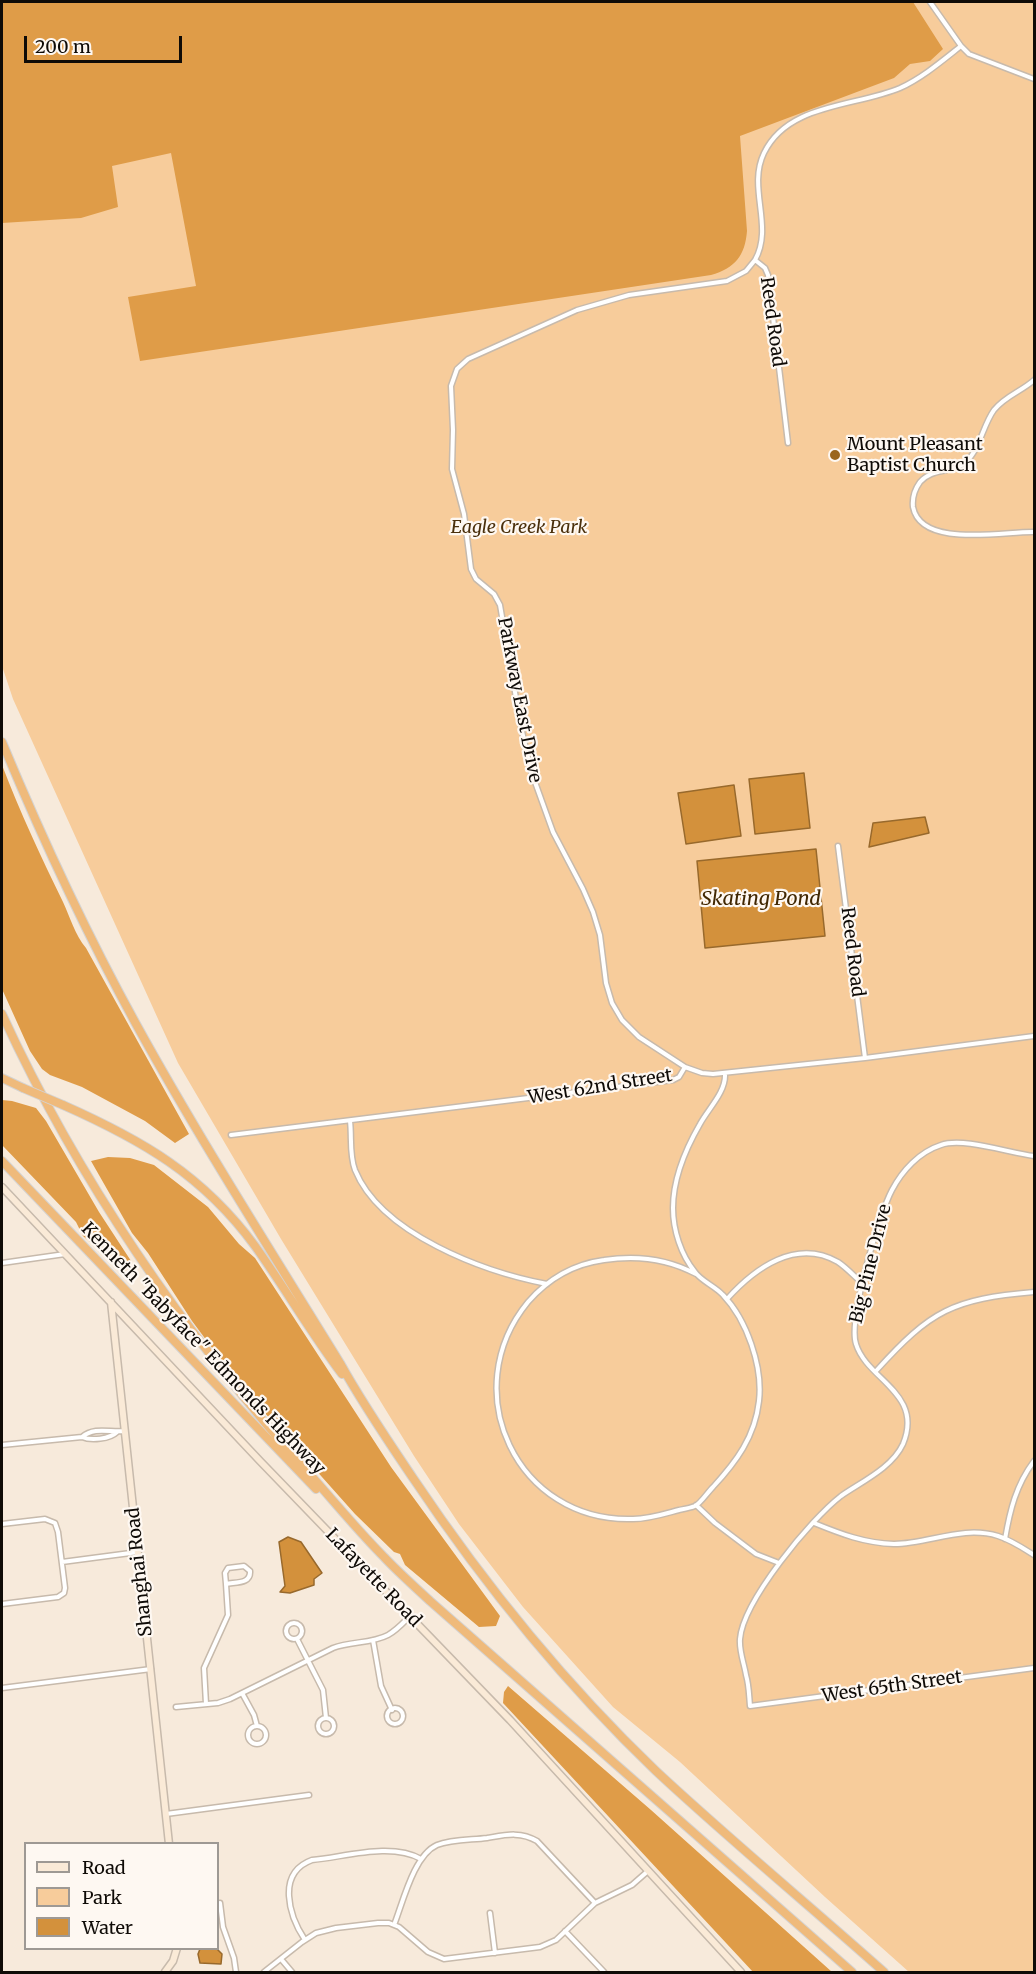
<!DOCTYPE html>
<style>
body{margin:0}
#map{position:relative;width:1036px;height:1974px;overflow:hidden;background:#f7eadb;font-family:Merriweather,serif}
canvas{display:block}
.frame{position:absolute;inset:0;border:3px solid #0f0b07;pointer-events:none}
.legend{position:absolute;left:24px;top:1842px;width:195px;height:108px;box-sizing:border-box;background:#fef8f2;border:2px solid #9e9994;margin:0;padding:8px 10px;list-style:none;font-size:18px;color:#0f0b07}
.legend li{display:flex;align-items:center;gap:12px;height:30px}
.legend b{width:30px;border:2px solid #9e9994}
.scale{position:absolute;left:24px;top:36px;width:158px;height:27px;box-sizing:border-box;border:3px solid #0f0b07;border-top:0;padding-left:8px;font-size:18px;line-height:21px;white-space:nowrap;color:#0f0b07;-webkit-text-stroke:4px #fef8f2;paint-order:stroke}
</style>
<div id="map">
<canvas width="1036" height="1974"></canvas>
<div class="frame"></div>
<ul class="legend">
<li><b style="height:8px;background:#faead7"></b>Road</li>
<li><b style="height:16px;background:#f7cc9b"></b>Park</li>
<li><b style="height:16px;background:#d3913c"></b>Water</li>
</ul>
<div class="scale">200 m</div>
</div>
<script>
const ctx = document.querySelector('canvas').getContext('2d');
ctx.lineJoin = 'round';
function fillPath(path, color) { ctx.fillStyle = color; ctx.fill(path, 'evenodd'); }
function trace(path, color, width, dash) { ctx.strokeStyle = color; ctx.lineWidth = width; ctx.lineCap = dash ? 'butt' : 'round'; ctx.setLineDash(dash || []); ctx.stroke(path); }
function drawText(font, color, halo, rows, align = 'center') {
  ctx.font = font + ' Merriweather,serif'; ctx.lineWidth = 4.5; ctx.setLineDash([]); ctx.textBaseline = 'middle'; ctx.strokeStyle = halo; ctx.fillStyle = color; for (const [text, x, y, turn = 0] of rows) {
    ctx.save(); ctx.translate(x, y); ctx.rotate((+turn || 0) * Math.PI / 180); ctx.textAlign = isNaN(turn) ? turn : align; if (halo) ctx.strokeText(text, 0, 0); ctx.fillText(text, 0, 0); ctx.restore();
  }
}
fillPath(new Path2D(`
 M2,2H1034V1972H909L825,1897L680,1762L613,1707L523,1607L459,1524L414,1456L281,1239L178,1063L13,699L2,666Z`), '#f7cc9b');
fillPath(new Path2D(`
 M2,2H913L943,49L930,61L910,64L894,78L740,136L747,231C745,256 735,268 711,275L140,361L128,297L196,286L171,153L112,166L118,207L81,218L2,223Z
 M2,765C20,812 41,857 63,902C70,917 75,935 86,948L189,1134L175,1143L145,1121L82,1087L50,1075L42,1069L30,1051L2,989Z
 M2,1100L12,1101L36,1108L46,1121L99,1212L133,1264L124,1272L83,1236L76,1222L2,1145Z
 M108,1157L130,1158L154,1165L208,1207L239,1244L255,1258L391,1467L500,1616L496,1626L479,1627L405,1565L400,1554L394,1552L355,1514L239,1384L192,1321L148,1253L132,1233L91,1161Z
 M508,1686L651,1810L832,1972H753L503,1703L504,1692Z`), '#df9c48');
const water = new Path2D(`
 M804,773L810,828L755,834L749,779Z
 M734,785L741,836L686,844L678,793Z
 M925,817L929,833L869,847L873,823Z
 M816,849L825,936L705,948L697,861Z
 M288,1537L301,1542L322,1573L314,1579V1585L290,1593L280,1592L285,1586L279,1542Z
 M200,1949H217L222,1954L221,1964L200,1963L198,1954Z`);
fillPath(water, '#d3913c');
trace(water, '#98692c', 1.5);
const street = new Path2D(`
 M930,2L961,46L969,54L1034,79
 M755,260L746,271L727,281L629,295L577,310L468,359L457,369L451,386L453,430L452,469L464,514L471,569L476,579L494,594L500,605L521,727L531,771L553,832L583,889L593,912L600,935L606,983L612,1003L622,1020L639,1037L685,1067L702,1073L713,1074L865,1058L1034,1036
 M1034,380C1022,391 1005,396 994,410C983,425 980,449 966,462C952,474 933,467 920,482C915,489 912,498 913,507C921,549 1005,531 1034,532
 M788,443L768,275L765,268L755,260C774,226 747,188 764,153C788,103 855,107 900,88C922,78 942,61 961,46
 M838,846L865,1058
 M350,1121C352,1137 349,1154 355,1170C381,1234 484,1272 547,1284
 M231,1135L673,1080L679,1077L685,1067
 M1034,1156C1009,1153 963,1137 941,1145C919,1152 902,1171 892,1190C879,1214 848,1320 856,1344C867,1380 924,1393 903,1444C892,1468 861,1482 841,1496C811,1519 743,1601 740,1639C739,1651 744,1663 746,1675C749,1685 749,1695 750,1706L1034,1668
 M2,1263L65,1254
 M696,1274C668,1259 636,1255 604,1260C574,1264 548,1279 528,1302C455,1391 517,1523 633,1519C649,1519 664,1514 679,1510C684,1509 690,1508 695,1506C701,1503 707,1493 713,1487C736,1462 755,1437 759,1401C763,1367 747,1320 723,1295C715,1286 701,1281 695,1272C681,1255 673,1230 673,1208C673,1178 685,1150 700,1124C708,1109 726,1092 725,1074
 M727,1299C755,1268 796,1238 838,1262C847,1268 855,1277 863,1284
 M876,1371C931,1310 953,1299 1034,1292
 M82,1437C95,1426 111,1433 125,1431
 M2,1445L82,1437C91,1441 110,1439 117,1432
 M696,1505L715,1523L756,1554L779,1563
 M814,1523C841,1534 864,1543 894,1544C929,1544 962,1525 998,1536C1011,1540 1023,1548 1034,1555
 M2,1524L45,1519L55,1523L58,1532L65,1588L64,1593L58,1597L2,1604
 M1005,1539C1010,1510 1016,1485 1034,1461
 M62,1562L138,1552
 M244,1566L250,1571C251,1584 236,1582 226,1584L225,1573L228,1568Z
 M286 1631a8 8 0 1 1 16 0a8 8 0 1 1-16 0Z
 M297,1639L323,1690L326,1718
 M373,1640L381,1686L392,1710
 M2,1688L151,1669
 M242,1693L254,1715L257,1726
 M206,1704L204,1668L228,1615L226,1584
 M176,1707L218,1703L230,1699L333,1648C351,1641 371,1644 388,1635C397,1630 403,1623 410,1616
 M387 1716a8 8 0 1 1 16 0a8 8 0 1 1-16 0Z
 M318 1726a8 8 0 1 1 16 0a8 8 0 1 1-16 0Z
 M248 1735a9 9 0 1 1 18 0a9 9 0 1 1-18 0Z
 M166,1814L309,1795
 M220,1903L223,1927L234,1958L236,1972
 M490,1913L495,1953
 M394,1925C403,1902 414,1855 437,1845C452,1839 472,1840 487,1838C505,1835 520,1831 537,1841L595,1903
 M565,1931L604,1972
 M305,1940C289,1916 276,1873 312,1860C345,1857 391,1842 421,1859
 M281,1959L292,1972
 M264,1972L302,1942L316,1933L336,1928L378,1923H389L399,1927L428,1952L444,1959L540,1947L556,1940L595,1903L632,1885L648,1871`);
const secondary = new Path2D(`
 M2,1187L260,1461L510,1720L741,1972
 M111,1302L169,1844
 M165,1972L173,1961L177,1948`);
const highway = new Path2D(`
 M2,742C42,838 86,933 136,1024C200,1140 271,1251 340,1363C362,1403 388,1441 413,1478C484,1584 564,1683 656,1771C730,1840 809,1905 884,1972
 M2,1014C80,1184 189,1340 314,1479C337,1505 359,1532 384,1557C398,1572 414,1586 430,1601L852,1972
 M2,1078L23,1088
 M63,1105C142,1140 203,1175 255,1246C285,1288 311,1333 342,1374
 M2,1161L316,1489`);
trace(street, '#c7baac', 7);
trace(secondary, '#c7baac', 9);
trace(highway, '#d4d3d2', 10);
trace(street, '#fff', 4);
trace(secondary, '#faead7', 6);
trace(highway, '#efba7b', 8);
const highwayBridge = new Path2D(`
 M23,1088L63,1105`);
trace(highwayBridge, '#d4d3d2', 10, []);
trace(highwayBridge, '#efba7b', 8);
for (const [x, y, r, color] of [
 [835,455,6,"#9b661d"]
]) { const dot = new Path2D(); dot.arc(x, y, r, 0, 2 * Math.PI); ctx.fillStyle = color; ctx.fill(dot); trace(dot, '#fef8f2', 2); }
drawText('18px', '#0f0b07', '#fef8f2', [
 ["Reed Road",772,322,82],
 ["Parkway East Drive",519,700,79],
 ["Reed Road",852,952,83],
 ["West 62nd Street",600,1087,-9],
 ["Big Pine Drive",871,1264,-76],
 ["Kenneth \"Babyface\" Edmonds Highway",203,1349,46],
 ["Shanghai Road",140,1572,-96],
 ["Lafayette Road",373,1578,46],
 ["West 65th Street",892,1687,-8]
]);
drawText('18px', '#0f0b07', '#fef8f2', [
 ["Mount Pleasant",847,445],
 ["Baptist Church",847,466]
], 'left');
drawText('italic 18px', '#4b300c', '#fef8f2', [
 ["Eagle Creek Park",519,528]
]);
drawText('italic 20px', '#412702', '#fef8f2', [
 ["Skating Pond",761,899]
]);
</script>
